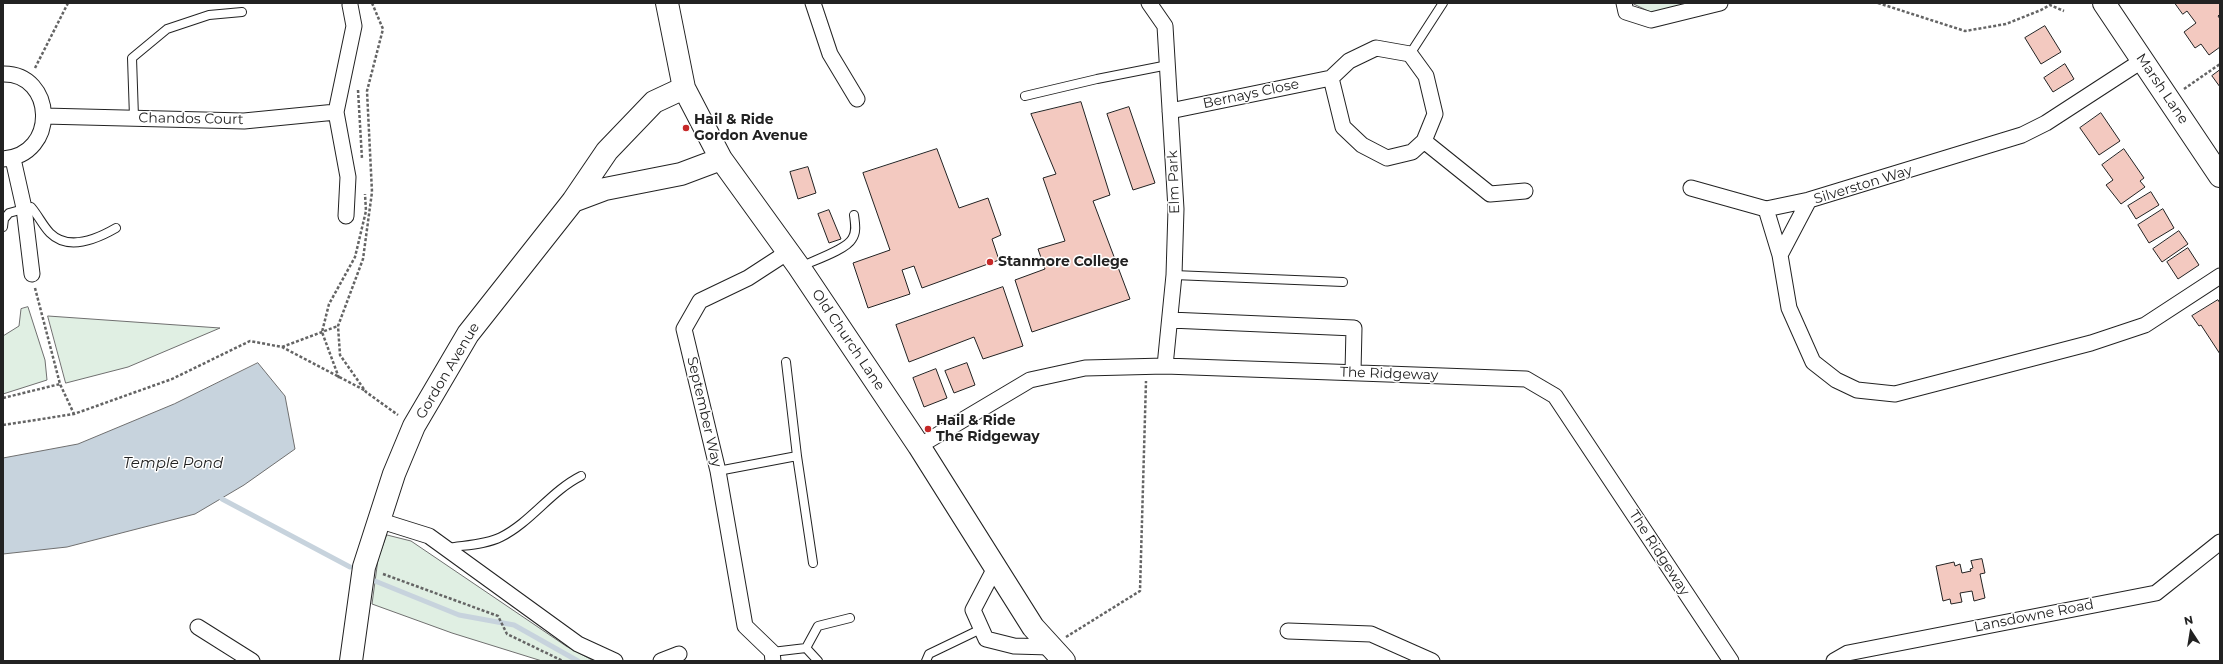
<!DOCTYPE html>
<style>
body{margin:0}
#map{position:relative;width:2223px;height:664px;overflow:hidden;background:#fff;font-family:Montserrat,sans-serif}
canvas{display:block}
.frame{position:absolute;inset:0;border:4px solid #222;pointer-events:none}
.north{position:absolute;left:2171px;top:612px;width:40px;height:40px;-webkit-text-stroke:3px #fff;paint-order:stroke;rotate:348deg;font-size:11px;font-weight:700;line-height:16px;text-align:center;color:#222}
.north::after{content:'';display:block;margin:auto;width:14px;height:18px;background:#222;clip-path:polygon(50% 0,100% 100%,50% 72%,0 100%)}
</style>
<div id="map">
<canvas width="2223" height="664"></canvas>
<div class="frame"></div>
<div class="north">N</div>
</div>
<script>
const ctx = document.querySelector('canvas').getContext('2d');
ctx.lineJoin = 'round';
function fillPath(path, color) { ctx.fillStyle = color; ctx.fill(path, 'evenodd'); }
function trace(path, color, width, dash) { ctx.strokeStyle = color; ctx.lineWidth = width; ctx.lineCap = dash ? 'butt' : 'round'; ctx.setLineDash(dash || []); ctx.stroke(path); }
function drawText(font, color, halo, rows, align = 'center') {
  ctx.font = font + ' Montserrat,sans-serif'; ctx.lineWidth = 3; ctx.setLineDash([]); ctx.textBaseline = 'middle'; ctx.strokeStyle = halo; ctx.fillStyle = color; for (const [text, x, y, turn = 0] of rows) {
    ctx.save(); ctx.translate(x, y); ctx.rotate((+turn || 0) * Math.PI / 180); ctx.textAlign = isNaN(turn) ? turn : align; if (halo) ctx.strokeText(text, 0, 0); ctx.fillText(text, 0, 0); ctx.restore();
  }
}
const green = new Path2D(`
 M1632,3H1694L1655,14Z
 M28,307L45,360L47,380L3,394V336L19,326L21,309Z
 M48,316L220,328L128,367L66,383Z
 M387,535L411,541L566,646L594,661H542L452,633L372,604L378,559Z`);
fillPath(green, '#e0efe3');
trace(green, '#6f6f6f', 1);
const water = new Path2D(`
 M258,363L285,396L295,449L244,485L195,514L67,547L3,554V458L78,444L174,404Z`);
fillPath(water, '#c7d3dd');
trace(water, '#6f6f6f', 1);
trace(new Path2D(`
 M222,499L350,567
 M375,581L459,615L514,625L578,661`), '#c7d3dd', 5);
const building = new Path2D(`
 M2175,3H2220V14L2218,16L2220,19V47L2209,55L2201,44L2195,48L2184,32L2196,23L2187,11L2183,14Z
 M2045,26L2061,52L2041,64L2025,38Z
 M2065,64L2074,79L2053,92L2044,78Z
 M2220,70V87L2212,76Z
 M1081,102L1110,195L1093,201L1130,299L1032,332L1015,280L1045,269L1038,249L1065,241L1043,178L1056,174L1031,114Z
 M1129,107L1155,183L1133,190L1107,114Z
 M2101,113L2120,141L2099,155L2080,128Z
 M937,149L959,208L988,198L1001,235L992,239L999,260L922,288L914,266L902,270L910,294L868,308L853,263L890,250L863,173Z
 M2124,149L2144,178L2140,181L2145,187L2121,204L2106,185L2113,180L2102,165Z
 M808,167L816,193L798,199L790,172Z
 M2151,192L2159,205L2136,219L2128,206Z
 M2163,209L2174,228L2149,243L2138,225Z
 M829,210L841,239L829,243L818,214Z
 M2179,231L2188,244L2162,262L2153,249Z
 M2188,248L2199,265L2178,279L2167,262Z
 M1003,287L1023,346L983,359L974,337L909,362L896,325Z
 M2218,300L2220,303V354L2201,325L2199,326L2192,316Z
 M967,363L975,385L954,393L945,371Z
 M936,369L947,398L924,407L913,378Z
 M1982,559L1985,573L1980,574L1985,598L1974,601L1972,591L1960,593L1962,602L1951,604L1950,599L1943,601L1936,566L1954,562L1955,566L1960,564L1962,573L1971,571L1970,569L1973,568L1971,561Z`);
fillPath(building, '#f3c9c0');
trace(building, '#222', 1);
const lane = new Path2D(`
 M1410,54L1443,3
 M1025,96L1097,79L1168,65
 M134,117L132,58L167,29L209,15L242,12
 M3,227L4,219L9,213L31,207C38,215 43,226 50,233C68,251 97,239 116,228
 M800,267C812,261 846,250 852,239C857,232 855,223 854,215
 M1174,275L1343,282
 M786,362L797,456
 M718,471L797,456L813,563
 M447,548C464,545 485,545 501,537C531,522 551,491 581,476
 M806,648L818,661
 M772,652L806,648L818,626L850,618
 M926,661L929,654L981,629`);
const street = new Path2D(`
 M813,3L830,54L857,99
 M1149,3L1165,26L1176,209L1174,275L1165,366
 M1624,3L1626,12L1651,20L1720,3
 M1376,48L1410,54L1426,76L1435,114L1424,141L1412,152L1387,158L1362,145L1343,127L1331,78L1349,61Z
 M2143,60L2046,123L2022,135L1809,200L1780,255L1789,308L1813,362L1836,380L1857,390L1895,394L2091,343L2145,325L2220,276
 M3,74C55,73 59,155 3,159
 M1170,111L1331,78
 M336,112L348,177L346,216
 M44,116L244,121L336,112L354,26L350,5
 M1424,141L1490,194L1525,191
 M13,159L24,208L32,274
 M1691,188L1766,209L1780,255
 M1766,209L1809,200
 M1170,320L1354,328L1353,372
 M919,446L1030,380L1085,368L1165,366L1526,379L1555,396L1731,661
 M378,520L429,536L578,644L615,661
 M995,568L973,610L986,639L1014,646L1050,647
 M198,627L252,661
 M1288,631L1371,634L1432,661
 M661,661L679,654
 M773,661L772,652L745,626L718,471L684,329L700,301L748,278L788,252
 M1834,661L1848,653L2156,593L2220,542`);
const secondary = new Path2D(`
 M667,3L684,88L721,159L799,267L919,446L1033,627L1064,661
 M573,201L605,189L681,174L721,159
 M351,661L364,567L394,474L414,426L468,334L573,201L607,151L654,102L684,88`);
const primary = new Path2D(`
 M2104,3L2220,176`);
trace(lane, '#222', 10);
trace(street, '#222', 17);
trace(secondary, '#222', 24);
trace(primary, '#222', 24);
trace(new Path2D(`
 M372,3L383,29L367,91L372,192L363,259L338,326L340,355L366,392L398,415
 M1878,3L1965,31L2006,24L2041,10L2050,5L2064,11
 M35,68L68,3
 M2184,89L2220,64
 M358,90L362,159
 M35,288L60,384L74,414
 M282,347L338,326
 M339,378L322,332L329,304L355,257L366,211L365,194
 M3,398L60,384
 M3,425L74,414L172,379L250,341L282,347L366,391
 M383,574L498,616L507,634L563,661
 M1066,637L1140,591L1146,381`), '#646464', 2.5, [3, 2]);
trace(lane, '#fff', 8);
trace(street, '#fff', 15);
trace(secondary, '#fff', 22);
trace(primary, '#fff', 22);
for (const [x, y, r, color] of [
 [686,128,4,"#c62828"],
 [990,262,4,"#c62828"],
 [928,429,4,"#c62828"]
]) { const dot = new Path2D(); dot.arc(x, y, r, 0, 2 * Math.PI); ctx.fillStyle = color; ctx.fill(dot); trace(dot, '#fff', 1.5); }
drawText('14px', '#222', '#fff', [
 ["Marsh Lane",2162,89,56],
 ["Bernays Close",1251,94,-12],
 ["Chandos Court",191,119,1],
 ["Elm Park",1174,182,-92],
 ["Silverston Way",1863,185,-17],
 ["Old Church Lane",848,340,56],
 ["Gordon Avenue",448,371,-59],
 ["The Ridgeway",1389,374,2],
 ["September Way",704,412,77],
 ["The Ridgeway",1659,553,57],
 ["Lansdowne Road",2034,616,-11]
]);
drawText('bold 14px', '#222', '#fff', [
 ["Hail & Ride",694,120],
 ["Gordon Avenue",694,136],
 ["Stanmore College",998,262],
 ["Hail & Ride",936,421],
 ["The Ridgeway",936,437]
], 'left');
drawText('italic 15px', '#222', '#fff', [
 ["Temple Pond",173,464]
]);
</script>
